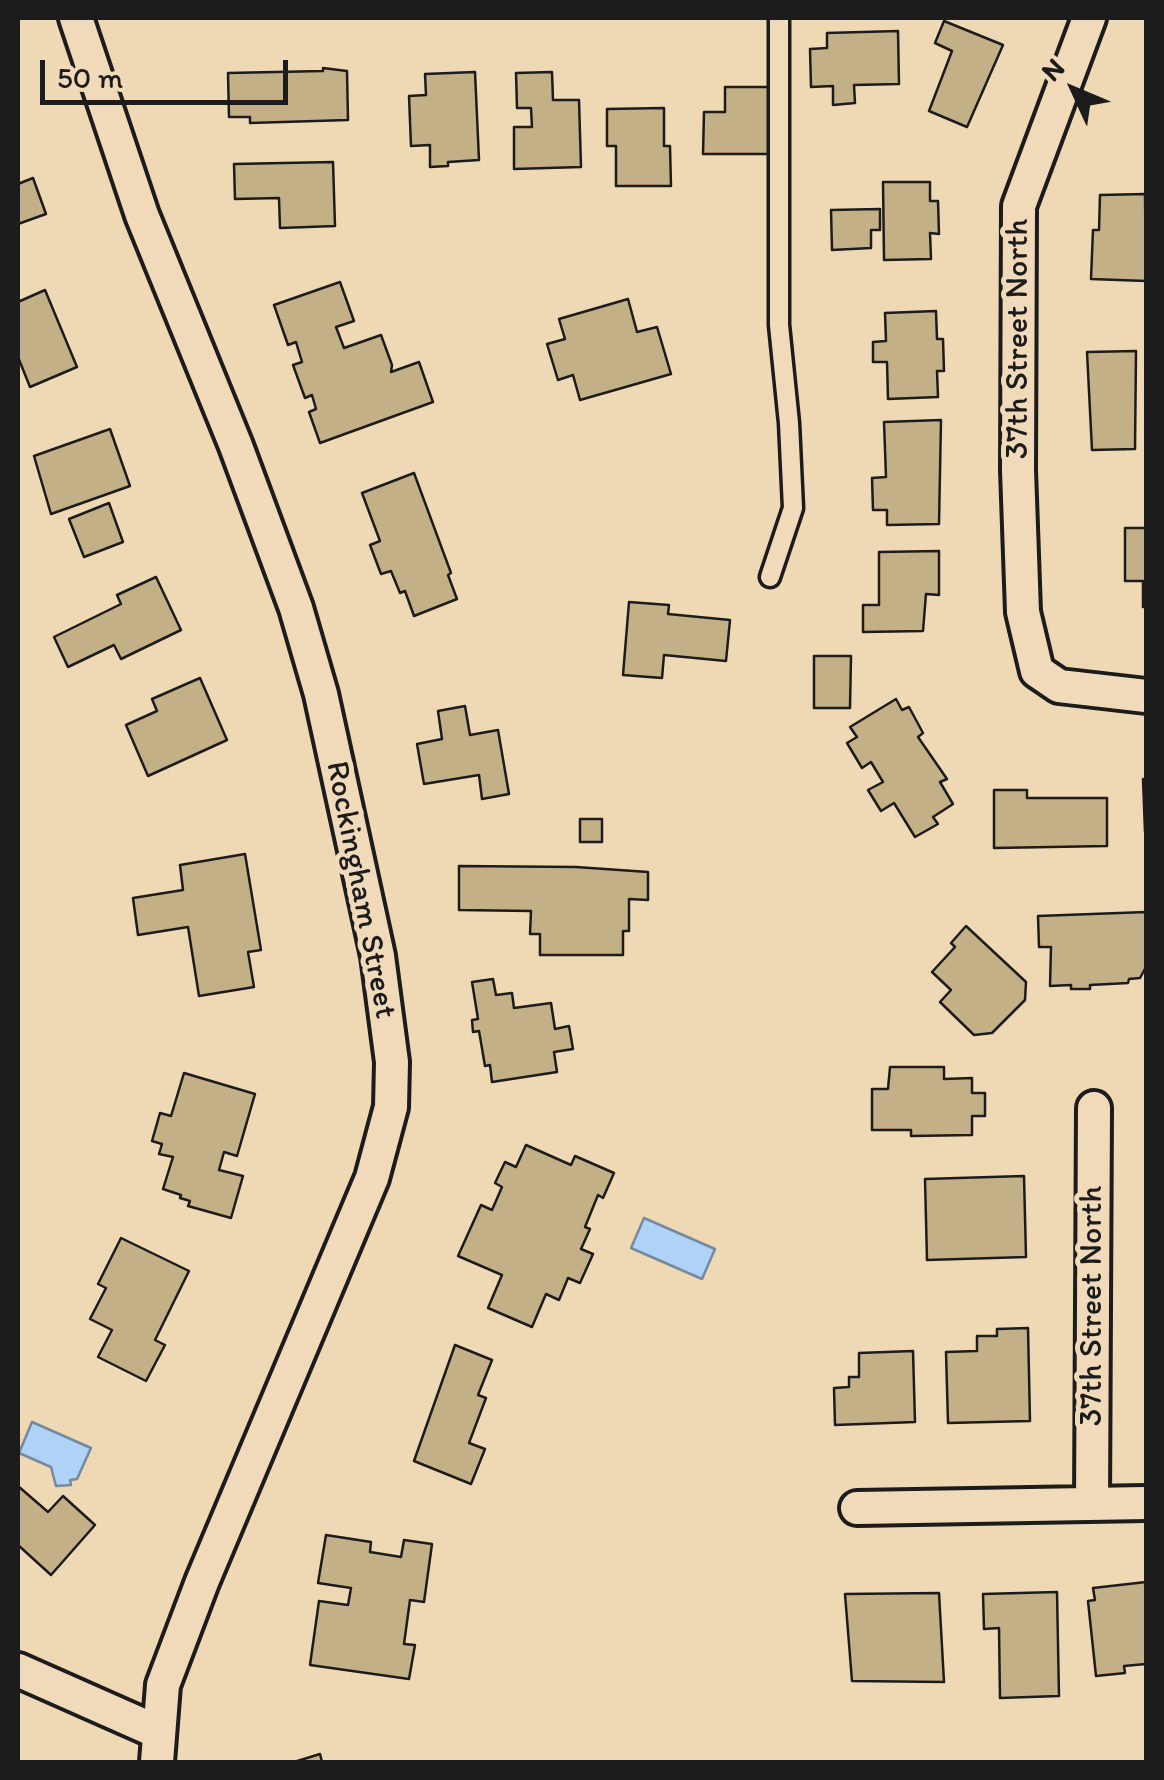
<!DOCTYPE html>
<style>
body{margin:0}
#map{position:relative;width:1164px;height:1780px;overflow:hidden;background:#efd8b4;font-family:Itim,sans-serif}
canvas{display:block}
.frame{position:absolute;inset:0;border:20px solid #1c1c1c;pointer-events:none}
.north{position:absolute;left:1024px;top:40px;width:100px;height:100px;-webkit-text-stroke:8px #f1dab9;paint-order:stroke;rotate:314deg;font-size:28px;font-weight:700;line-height:40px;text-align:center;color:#1c1c1c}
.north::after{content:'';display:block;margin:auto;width:35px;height:45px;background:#1c1c1c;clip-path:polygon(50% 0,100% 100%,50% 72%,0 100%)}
.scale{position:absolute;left:40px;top:60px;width:248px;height:45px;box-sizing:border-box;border:5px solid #1c1c1c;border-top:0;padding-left:12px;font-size:30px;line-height:35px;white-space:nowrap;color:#1c1c1c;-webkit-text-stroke:8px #f1dab9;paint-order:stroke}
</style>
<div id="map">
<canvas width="1164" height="1780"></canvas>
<div class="frame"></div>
<div class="north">N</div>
<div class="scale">50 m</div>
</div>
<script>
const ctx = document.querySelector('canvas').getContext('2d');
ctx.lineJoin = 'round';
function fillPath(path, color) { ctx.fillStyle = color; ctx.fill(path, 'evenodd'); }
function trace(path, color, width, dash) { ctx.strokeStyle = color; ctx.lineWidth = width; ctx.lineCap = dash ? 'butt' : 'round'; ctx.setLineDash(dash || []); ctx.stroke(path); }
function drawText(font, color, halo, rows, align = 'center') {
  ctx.font = font + ' Itim,sans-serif'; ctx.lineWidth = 10; ctx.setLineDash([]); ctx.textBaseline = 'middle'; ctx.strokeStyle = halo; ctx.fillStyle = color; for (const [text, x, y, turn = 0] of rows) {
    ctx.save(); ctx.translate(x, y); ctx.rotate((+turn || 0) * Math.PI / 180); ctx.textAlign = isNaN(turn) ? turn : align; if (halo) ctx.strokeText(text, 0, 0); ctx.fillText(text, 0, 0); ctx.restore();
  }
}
const water = new Path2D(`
 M644,1218L715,1249L702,1279L631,1248Z
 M32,1422L91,1448L77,1479L70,1480L71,1485L56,1486L51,1467L19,1453Z`);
fillPath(water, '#aed3f7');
trace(water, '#748a9f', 2.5);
const building = new Path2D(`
 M944,21L1003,45L967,127L929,111L952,51L935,43Z
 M898,31L899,84L854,85L855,103L833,105V86L811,87L810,49L827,48V33Z
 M323,68L347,71L348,120L250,123V117H229L228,73L323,71Z
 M475,72L479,160L448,162V166L430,167V145L411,146L409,96L426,95L425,74Z
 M552,72L553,100H579L581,167L514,169V127H532L531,108H517L516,73Z
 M725,87H770V154H703L704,112H725Z
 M664,108V146H670L671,186H616V146H607V109Z
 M333,162L335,226L280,228L279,198L235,199L234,164Z
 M33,178L46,214L18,224V184Z
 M883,182H930V201H938L939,234L930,233L931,259L884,260Z
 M1145,194L1146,281L1091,279L1093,230H1099L1100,195Z
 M880,209V230H871V248L832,250L831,210Z
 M340,282L354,321L336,327L344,348L381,335L392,365L391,372L419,362L433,402L320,443L309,412L316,409L312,395L305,398L293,365L302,362L296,342L288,345L274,305Z
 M45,290L77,367L30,387L18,357V302Z
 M628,299L637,332L657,327L671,374L580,400L573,375L558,380L547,344L565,339L559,319Z
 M936,311L937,339H943L944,371H937L938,397L888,399L887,362H873V342L886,341L885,313Z
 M1136,351L1135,449L1092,450L1087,352Z
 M941,420L939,524L887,525V510H873L872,478L886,477L884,422Z
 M110,429L130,486L51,514L34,456Z
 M414,473L451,573L448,575L457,599L414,616L405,591L400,593L391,571L381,574L370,545L380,541L362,493Z
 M109,503L123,542L84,557L69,519Z
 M1125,528H1146V607H1143V581H1125Z
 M939,551V595L926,594L923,631L863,632V605H879V552Z
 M156,577L181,630L121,659L114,645L68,667L54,637L121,604L117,595Z
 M629,602L669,605L668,614L730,620L726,661L664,655L662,678L623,675Z
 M814,656H851L850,708H814Z
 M200,678L227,740L148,776L126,725L157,711L152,699Z
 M896,699L902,710L909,707L923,733L918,737L947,779L940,782L953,804L933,817L938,824L915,837L894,803L881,811L868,790L883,782L871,762L862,768L847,743L857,737L850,727Z
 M465,706L470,735L498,730L509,794L482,799L479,775L424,784L417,744L442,739L438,711Z
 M1143,779H1146V832H1145Z
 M994,790H1027V798H1107V846L994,848Z
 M580,819H602V842H580Z
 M245,854L261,950L248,952L254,987L199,996L188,927L138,935L133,898L183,890L180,865Z
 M459,866L576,867L648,872V900L629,899V931H623V955H540V934H530L531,911L459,910Z
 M1146,912V967L1140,978L1129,979L1128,983L1090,985V989H1071V985L1050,986L1051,947H1039L1038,916Z
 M966,926L1026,982L1025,1000L992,1033L974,1035L940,1002L951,990L932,972L955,947L951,943Z
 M493,979L496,995L512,993L514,1008L551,1003L555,1029L569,1026L573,1049L554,1052L557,1072L492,1082L490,1065L485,1066L479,1031L473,1032L472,1020L478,1019L472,982Z
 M890,1067H944V1079L972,1078V1093H985V1116H972V1135L911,1136V1130H872V1089H888Z
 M184,1073L255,1094L237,1156L224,1152L219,1170L243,1176L231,1218L188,1206L190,1201L180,1198L181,1195L163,1189L173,1157L159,1154L162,1144L152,1141L160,1113L171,1116Z
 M526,1145L571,1165L575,1156L614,1173L603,1198L598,1195L585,1227L590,1229L581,1249L593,1254L580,1283L568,1278L559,1300L546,1294L532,1327L488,1308L502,1275L458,1256L481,1205L492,1210L502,1187L495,1183L505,1162L516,1167Z
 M1024,1176L1026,1257L927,1260L925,1179Z
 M121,1238L189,1271L155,1340L165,1345L146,1381L98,1357L112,1330L90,1319L106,1288L98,1284Z
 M1028,1328L1030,1421L948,1423L946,1352L977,1351V1336H997V1329Z
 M455,1345L492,1360L478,1395L486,1398L469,1443L485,1449L471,1484L414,1461Z
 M913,1351L915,1422L835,1425L834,1388L849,1387V1377H859V1353Z
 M18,1486L48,1512L63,1496L95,1525L51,1575L18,1545Z
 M326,1535L371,1542L370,1552L401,1557L404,1540L432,1544L424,1602L410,1600L404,1644L415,1645L409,1679L310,1665L319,1601L348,1605L351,1588L318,1583Z
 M1146,1582V1664L1124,1666L1125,1673L1096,1676L1088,1601L1095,1600L1093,1588Z
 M1057,1592L1059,1696L1000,1698L999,1628L984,1629L983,1594Z
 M939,1593L944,1682L852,1681L845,1594Z
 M320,1754L322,1762H294Z`);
fillPath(building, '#c4b087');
trace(building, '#1c1c1c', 2.5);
const service = new Path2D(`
 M770,577L793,508L789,423L779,325V18`);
const minor = new Path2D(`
 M76,18L142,215L236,446L296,608L321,694L378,956L392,1062L391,1107L372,1178L202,1582L163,1685L157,1762
 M1089,18L1019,206L1018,470L1023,612L1037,671L1059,686L1146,696
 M1092,1504L1094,1108
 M857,1508L1146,1503
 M18,1670L158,1732`);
trace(service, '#1c1c1c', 25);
trace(minor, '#1c1c1c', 40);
trace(service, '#f1dab9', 18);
trace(minor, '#f1dab9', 32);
drawText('32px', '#1c1c1c', '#f1dab9', [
 ["37th Street North",1019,339,-90],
 ["Rockingham Street",360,890,79],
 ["37th Street North",1093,1306,-90]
]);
</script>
